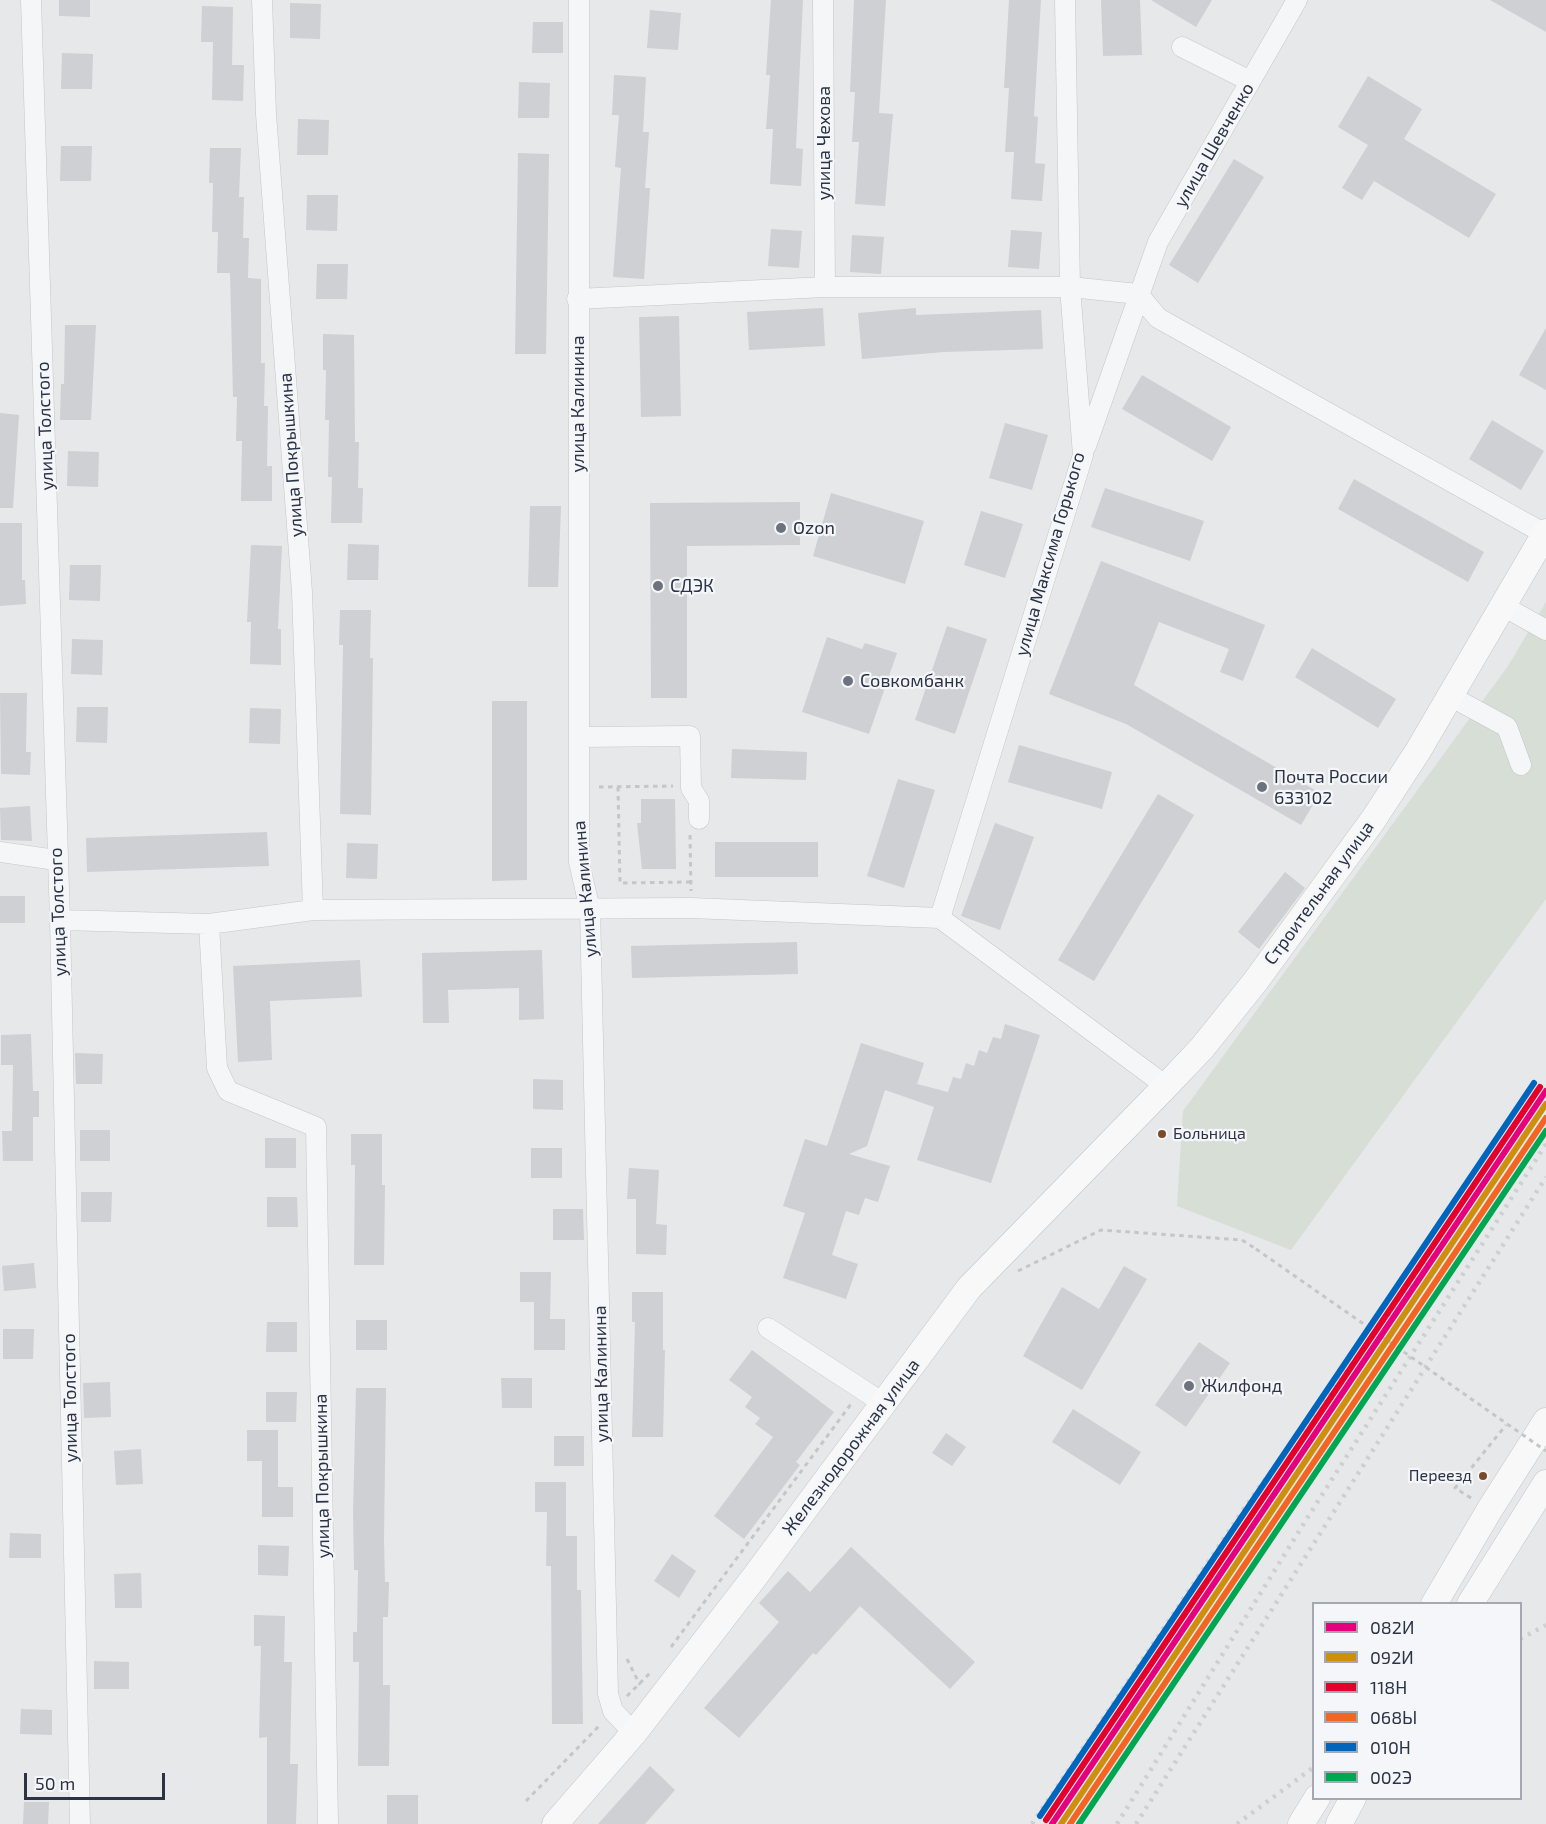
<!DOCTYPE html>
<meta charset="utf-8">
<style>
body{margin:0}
#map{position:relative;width:1546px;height:1824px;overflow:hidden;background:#e6e8ea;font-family:"Exo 2",sans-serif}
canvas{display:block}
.legend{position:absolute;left:1312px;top:1602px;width:210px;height:198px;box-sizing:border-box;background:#f4f6f9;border:2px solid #a4a8b1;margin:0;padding:8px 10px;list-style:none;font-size:18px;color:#2b3445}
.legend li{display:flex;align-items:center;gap:12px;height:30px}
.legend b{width:30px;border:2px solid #a4a8b1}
.scale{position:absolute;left:24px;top:1773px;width:141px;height:27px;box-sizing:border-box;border:3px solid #2b3445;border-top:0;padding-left:8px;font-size:18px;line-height:21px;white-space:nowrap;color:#2b3445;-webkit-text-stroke:4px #f4f6f9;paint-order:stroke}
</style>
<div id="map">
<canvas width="1546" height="1824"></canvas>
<ul class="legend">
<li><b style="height:8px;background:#e5007d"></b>082И</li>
<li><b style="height:8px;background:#ce8f0e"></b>092И</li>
<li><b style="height:8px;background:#e4002b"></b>118Н</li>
<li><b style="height:8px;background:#f26522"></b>068Ы</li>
<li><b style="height:8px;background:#0065bd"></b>010Н</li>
<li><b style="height:8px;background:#00a651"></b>002Э</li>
</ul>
<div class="scale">50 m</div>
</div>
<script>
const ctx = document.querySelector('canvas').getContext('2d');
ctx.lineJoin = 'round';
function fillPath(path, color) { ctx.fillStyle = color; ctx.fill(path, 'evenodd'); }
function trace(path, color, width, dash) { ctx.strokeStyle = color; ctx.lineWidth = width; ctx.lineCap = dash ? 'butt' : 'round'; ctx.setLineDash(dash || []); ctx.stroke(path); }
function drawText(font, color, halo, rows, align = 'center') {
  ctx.font = font + ' "Exo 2",sans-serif'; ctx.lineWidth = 4.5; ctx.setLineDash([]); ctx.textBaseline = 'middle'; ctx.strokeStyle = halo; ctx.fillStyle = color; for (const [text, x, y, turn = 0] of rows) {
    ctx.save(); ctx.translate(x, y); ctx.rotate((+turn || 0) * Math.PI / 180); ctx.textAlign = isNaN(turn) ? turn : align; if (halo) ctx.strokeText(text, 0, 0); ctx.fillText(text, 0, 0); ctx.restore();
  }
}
fillPath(new Path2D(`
 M1546,602V899L1291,1250L1177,1206L1183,1111L1508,666Z`), '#d6ded6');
fillPath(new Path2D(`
 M59,0H90V17L59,16Z
 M771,0H803L796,148L803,149L801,186L770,184L773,129H766L770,75H766Z
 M854,0H886L879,113L893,114L885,206L855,204L859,142H852L855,92H850Z
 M1009,0H1041L1034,116L1038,117L1035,163L1045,164L1042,201L1011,199L1014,152H1005L1009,88H1004Z
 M1101,0H1140L1142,55L1103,56Z
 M1151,0H1212L1196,27Z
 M1490,0H1546V32Z
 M290,3L321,4L320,39L290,38Z
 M202,6L233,7L232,65H244L243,101L212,100L213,42H201Z
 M650,10L681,13L678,50L647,48Z
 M533,22H563V53H532Z
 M62,53L93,54L92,89H61Z
 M614,75L646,77L643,132H649L645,188H650L644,279L613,277L621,168L615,167L619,115H612Z
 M1368,76L1422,109L1404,139L1496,194L1469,238L1374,181L1362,200L1342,188L1368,145L1338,127Z
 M519,82L550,83L549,118H518Z
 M298,119L329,120L328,155H297Z
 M61,146H92L91,181H60Z
 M210,148H241L239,197H244L243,238H249L248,278L261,279V363H265L264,406H268L267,466H272V501H241L242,441H236L237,397H233L230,273H217L218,232H212L213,183H209Z
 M518,153L549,154L546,354H515Z
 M1234,159L1264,177L1198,283L1169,265Z
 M307,195H338L337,231L306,230Z
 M771,229L802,231L799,268L768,266Z
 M1011,230L1042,232L1039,269L1008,267Z
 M852,235L884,237L881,274L850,272Z
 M317,264H348L347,299H316Z
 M823,308L825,346L749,350L747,312Z
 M916,308V315L1041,310L1043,349L944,352L862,359L858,313Z
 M679,316L681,416L641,417L639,317Z
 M65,325H96L91,420H60L61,384H64Z
 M1546,328V390L1519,375Z
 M323,334L354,335L355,442H359L358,488H363L362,523H331L332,477H328L329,420H325L326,370H323Z
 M1142,375L1231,427L1212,461L1122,409Z
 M0,413L19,415L13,508H0Z
 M1492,420L1544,451L1521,490L1469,459Z
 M1005,423L1048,435L1032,490L989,478Z
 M68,451L99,452L98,487L67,486Z
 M1354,479L1484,552L1468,582L1338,509Z
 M1105,488L1204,521L1190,561L1091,527Z
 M831,493L924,521L905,584L813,556Z
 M800,502V545L687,546V698H651L650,503Z
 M530,506H561L558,587H528Z
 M981,511L1023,524L1005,578L964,565Z
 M0,523H22V580H25L26,604L0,606Z
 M348,544L379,545L378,580H347Z
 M251,545L282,546L278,629H281V665L250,664L251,622H247Z
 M1101,561L1265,625L1243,681L1220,672L1229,649L1159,622L1134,685L1320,793L1301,825L1126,724L1049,694Z
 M70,565H101L100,601L69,600Z
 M340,610H371L370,658H373L371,815L340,814L343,645H339Z
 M947,626L987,639L955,734L915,720Z
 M827,637L862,649L865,643L897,653L869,734L802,712Z
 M72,639L103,640L102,675L71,674Z
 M1312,648L1396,699L1378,728L1295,677Z
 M0,693H27L26,752H31L30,775L1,774Z
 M492,701H527V880L492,881Z
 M77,707H108L107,743L76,742Z
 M250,708L281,709L280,744L249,743Z
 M1019,745L1112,772L1102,809L1008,782Z
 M732,749L807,752L806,780L731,778Z
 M898,779L935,790L904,888L867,876Z
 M1158,794L1194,815L1094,981L1058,960Z
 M641,799H675L676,869H642L637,823H641Z
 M30,806L32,841L1,840L0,808Z
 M995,823L1034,837L1000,930L961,916Z
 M267,832L269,866L87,872L86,838Z
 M715,842H818V877H715Z
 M347,843L378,844L377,879L346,878Z
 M1285,872L1305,888L1259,949L1238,932Z
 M0,896H25V923H0Z
 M797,942L798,974L632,978L631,946Z
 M542,950L544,1019L519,1020V988L448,990L449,1023H423L422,953Z
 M360,960L362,997L270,1001L272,1060L238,1062L233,966Z
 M1005,1024L1040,1035L991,1183L917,1160L934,1107L885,1090L867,1146L849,1154L890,1166L878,1202L865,1198L859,1215L846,1211L832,1255L858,1264L846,1299L783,1278L805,1213L783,1206L805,1139L827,1146L861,1043L924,1063L917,1084L948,1092L953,1077L961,1079L966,1063L974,1066L979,1050L987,1053L993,1037L1001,1039Z
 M31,1034L33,1091H39V1117H33V1161H3L2,1131H12L13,1065H1V1035Z
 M75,1053L103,1054L102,1084H76Z
 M533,1079L563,1080V1110L533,1109Z
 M80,1130H110V1161H80Z
 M351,1134H382V1185H385L384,1265H354L355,1165H351Z
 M265,1138H296V1168H265Z
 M531,1148H562V1178H531Z
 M629,1168L659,1170L656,1224L667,1225L666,1255L636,1254V1199H627Z
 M81,1192H112L111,1222H81Z
 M267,1197H297L298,1227H267Z
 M553,1209H583L584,1240H553Z
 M34,1263L36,1288L4,1291L2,1266Z
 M1124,1266L1147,1279L1082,1390L1023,1356L1062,1287L1099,1309Z
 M520,1272H551L550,1319H565V1350H534V1302H520Z
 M632,1292H663V1350H665L663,1437H632L635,1322H632Z
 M356,1320H387V1350H356Z
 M267,1322H297V1352H266Z
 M3,1329H34L33,1359H3Z
 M1199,1342L1230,1363L1186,1427L1155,1405Z
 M752,1350L834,1412L796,1462L800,1465L744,1539L714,1516L773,1437L755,1424L760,1418L745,1407L752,1397L729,1380Z
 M501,1378H532V1408H502Z
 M110,1382L111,1417L84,1418L83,1383Z
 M356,1388H386L384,1539L385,1582H389L388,1617H383V1685H390L389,1766H358L359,1662H353V1632H357L358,1570H354L353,1514Z
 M266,1392H297L296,1422H266Z
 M1073,1409L1141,1452L1120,1485L1052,1442Z
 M247,1430H278V1487H293V1517H262V1461H247Z
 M946,1433L966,1447L952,1466L932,1453Z
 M554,1436H584V1466H554Z
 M141,1449L143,1484L116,1485L114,1451Z
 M535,1482H566V1536H577V1590H581L583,1724H552L551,1566H546L547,1512H535Z
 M10,1533L41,1534V1558H9Z
 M258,1545L289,1546L288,1576L258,1575Z
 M851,1547L975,1662L950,1689L860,1606L816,1655L813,1653L739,1738L704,1708L779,1622L759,1603L788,1571L810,1592Z
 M672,1554L696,1571L679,1598L654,1581Z
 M141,1573L142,1608H115L114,1574Z
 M254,1615L285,1616L284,1662H292L290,1764H298L296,1824H267V1737L259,1738L261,1646H254Z
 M94,1661L129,1662V1689H94Z
 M21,1709L52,1710V1735L20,1734Z
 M650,1766L675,1790L645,1824H598Z
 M387,1795H418V1824H387Z
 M24,1802H49L48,1824H23Z`), '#ced0d3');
const minor = new Path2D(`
 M31,0L60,920L80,1824
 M262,0L266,114L302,592L313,910
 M579,0V862L590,910L608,1694L613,1711L634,1733
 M823,0L825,287
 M1182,47L1250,81
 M577,299L825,287H1070L1138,294L1158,318L1545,534
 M1086,446L1158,242L1297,0
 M1503,606L1546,630
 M1450,696L1507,727L1521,765
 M579,737L690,736L691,788L699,801V819
 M0,852L56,860
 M940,918L1083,455L1070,287L1065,0
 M60,920L209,924L313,910L691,908L940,918L1166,1086
 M209,924L217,1068L228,1091L316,1127L328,1824
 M768,1328L883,1403`);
const major = new Path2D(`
 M1434,1604L1490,1509L1546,1421
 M1470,1604L1546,1483
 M555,1824L634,1733L753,1579L969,1288L1166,1086L1202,1048L1255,982L1373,820L1418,751L1546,532
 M1301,1824L1317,1798
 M1339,1824L1353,1798`);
trace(minor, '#c4c6c8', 21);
trace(major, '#c2c5c8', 27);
trace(new Path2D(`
 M599,787L673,786
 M618,787L620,883L690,882
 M690,835L691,891
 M1018,1271L1101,1230L1242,1240L1256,1249
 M1471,1498L1455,1488L1506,1425
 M671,1647L851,1404
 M627,1659L640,1685
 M627,1696L652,1671
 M526,1801L600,1725`), '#c5c6ca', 3, [4.5, 4.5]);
trace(minor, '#f5f6f7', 20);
trace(major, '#f8f8f8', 26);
trace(new Path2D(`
 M1520,1639L1546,1625
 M1032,1824L1254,1494L1455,1226
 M1117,1824L1306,1520L1546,1144
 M1136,1824L1546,1177
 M1237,1824L1314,1767`), '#cecfd2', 4.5, [3, 6]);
trace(new Path2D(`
 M1256,1249L1546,1451`), '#c5c6ca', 3, [4.5, 4.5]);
trace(new Path2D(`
 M1052,1824L1546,1091`), '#e5007d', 6);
trace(new Path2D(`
 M1061,1824L1546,1104`), '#ce8f0e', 6);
trace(new Path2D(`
 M1046,1820L1540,1087`), '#e4002b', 6);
trace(new Path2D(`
 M1070,1824L1546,1118`), '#f26522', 6);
trace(new Path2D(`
 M1040,1816L1534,1083`), '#0065bd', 6);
trace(new Path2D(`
 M1079,1824L1546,1131`), '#00a651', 6);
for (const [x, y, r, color] of [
 [781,528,6,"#6c737f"],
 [658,586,6,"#6c737f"],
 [848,681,6,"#6c737f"],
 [1262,787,6,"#6c737f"],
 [1162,1134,5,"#7a4b2a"],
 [1189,1386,6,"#6c737f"],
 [1483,1476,5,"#7a4b2a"]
]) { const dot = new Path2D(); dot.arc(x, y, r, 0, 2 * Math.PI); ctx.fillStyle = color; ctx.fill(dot); trace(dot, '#f4f6f9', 2); }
drawText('16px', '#2b3445', '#f4f6f9', [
 ["Больница",1173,1134],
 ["Переезд",1472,1476,"right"]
], 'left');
drawText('18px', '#2b3445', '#f4f6f9', [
 ["улица Чехова",824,143,-90],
 ["улица Шевченко",1214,145,-60],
 ["улица Калинина",578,404,-90],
 ["улица Толстого",45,426,-92],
 ["улица Покрышкина",291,455,-94],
 ["улица Максима Горького",1050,554,-74],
 ["улица Калинина",585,889,-95],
 ["Строительная улица",1319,893,-54],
 ["улица Толстого",58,912,-92],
 ["улица Калинина",601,1374,-91],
 ["улица Толстого",70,1398,-91],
 ["Железнодорожная улица",851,1447,-53],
 ["улица Покрышкина",322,1476,-91]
]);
drawText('18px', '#2b3445', '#f4f6f9', [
 ["Ozon",793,528],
 ["СДЭК",670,586],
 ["Совкомбанк",860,681],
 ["Почта России",1274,777],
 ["633102",1274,798],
 ["Жилфонд",1201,1386]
], 'left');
</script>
